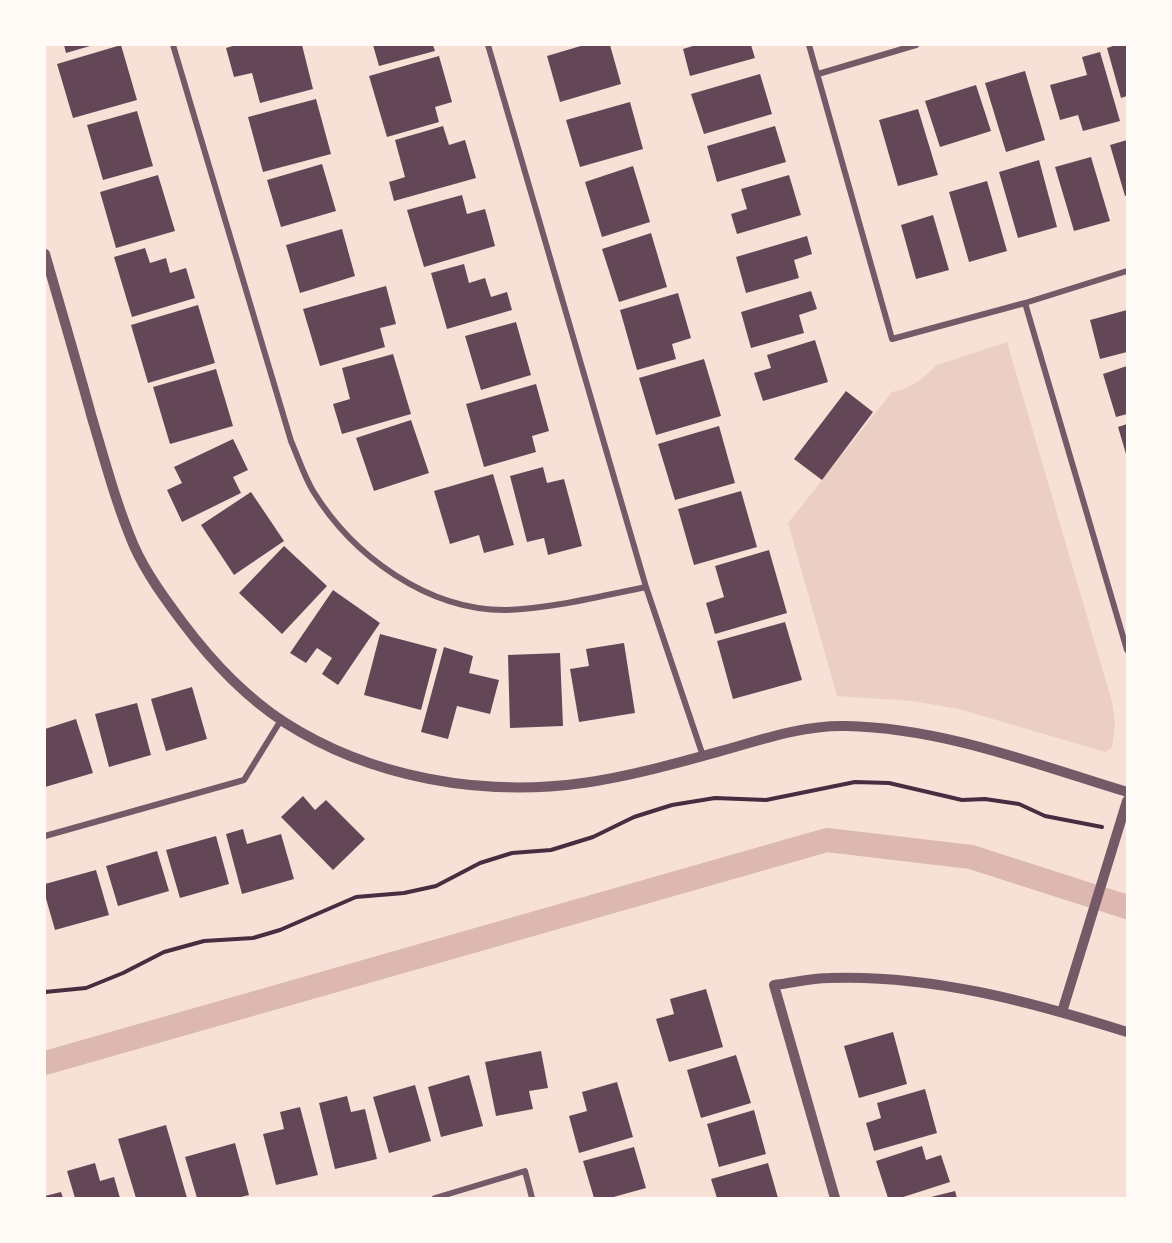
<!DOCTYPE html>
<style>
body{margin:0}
#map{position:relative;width:1172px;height:1243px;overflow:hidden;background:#f7e1d7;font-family:Jost,sans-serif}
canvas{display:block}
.frame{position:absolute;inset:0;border:46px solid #fffaf5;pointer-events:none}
</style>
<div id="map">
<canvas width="1172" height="1243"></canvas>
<div class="frame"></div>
</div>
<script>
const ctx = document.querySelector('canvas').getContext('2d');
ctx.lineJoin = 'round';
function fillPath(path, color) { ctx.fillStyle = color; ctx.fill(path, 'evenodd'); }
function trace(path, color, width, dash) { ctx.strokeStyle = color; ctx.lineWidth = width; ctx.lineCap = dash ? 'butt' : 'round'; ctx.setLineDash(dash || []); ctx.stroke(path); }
fillPath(new Path2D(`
 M1007,342L1112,702L1115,724L1112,748L1105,752L959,709L912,701L837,696L788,523L892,392L905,389L922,379L937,365Z`), '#ebcfc5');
trace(new Path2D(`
 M45,1063L827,840L971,857L1127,907`), '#dcb8b0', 24);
fillPath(new Path2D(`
 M64,45H90V46L66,53Z
 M121,45L137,100L73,118L57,64Z
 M236,45H302L313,89L260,103L252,73L234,77L226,48Z
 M373,45H433L435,51L379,66Z
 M584,45H610L621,84L560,102L547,56Z
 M696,45H751L755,58L690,76L683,49Z
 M1116,45H1127V96L1121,98L1107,48Z
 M1100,52L1120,121L1083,131L1078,115L1060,120L1050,85L1087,75L1082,57Z
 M439,56L452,102L435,107L439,122L387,137L369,76Z
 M1025,71L1045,140L1006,152L985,83Z
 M760,74L772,114L704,134L691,94Z
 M976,85L991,131L940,147L925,101Z
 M316,99L331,154L263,172L248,117Z
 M630,102L643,149L580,167L566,120Z
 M918,109L938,175L898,186L879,120Z
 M137,111L153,166L103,180L87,125Z
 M443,126L449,145L465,140L476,178L394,201L389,182L405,177L395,140Z
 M775,126L786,162L717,182L707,146Z
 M1127,140V195L1125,196L1110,145Z
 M1091,157L1110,221L1074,231L1055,167Z
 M1039,160L1057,227L1018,238L999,172Z
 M322,164L336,211L281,227L267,180Z
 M633,166L650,222L602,237L585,182Z
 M158,175L175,231L116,248L100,192Z
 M789,175L801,215L737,234L731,214L747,209L741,189Z
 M987,181L1007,251L969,262L949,192Z
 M462,195L467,214L485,209L495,246L424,267L407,210Z
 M933,215L949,270L916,279L901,225Z
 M342,229L355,276L300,293L286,245Z
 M651,233L667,287L619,302L602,249Z
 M807,236L812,254L794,260L799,278L746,293L736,257Z
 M145,248L150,263L166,258L170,273L186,268L195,298L132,317L114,257Z
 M464,264L469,283L485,278L491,297L507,292L512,310L447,329L431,273Z
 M386,286L396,324L380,328L385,347L320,366L303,309Z
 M811,291L817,309L799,315L804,333L751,348L741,312Z
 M678,293L691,338L672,344L676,359L637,370L620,310Z
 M198,305L215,363L148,383L131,325Z
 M1127,310V352L1100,359L1090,320Z
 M516,322L531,375L481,390L465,336Z
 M815,340L828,382L763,401L754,373L771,368L767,355Z
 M393,354L411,414L342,434L333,404L350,399L342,368Z
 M704,359L721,416L656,435L639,378Z
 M1127,366V414L1116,417L1103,374Z
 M216,369L233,426L170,444L153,387Z
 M536,384L549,431L532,436L536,452L484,467L466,404Z
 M846,391L873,412L822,480L794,459Z
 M411,420L429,473L374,491L356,438Z
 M1127,424V454H1126L1118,427Z
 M719,426L735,483L675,500L658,444Z
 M233,439L248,470L233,477L241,493L182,522L167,490L182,483L174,467Z
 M543,467L547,483L564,479L582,546L548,555L544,538L527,542L510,476Z
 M493,474L514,545L484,553L479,535L450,544L434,491Z
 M741,491L757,547L694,565L678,509Z
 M251,492L284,541L234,575L201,525Z
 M284,546L327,586L282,634L239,593Z
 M769,550L787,613L715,634L706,603L724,597L715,566Z
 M333,590L380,623L338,685L322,674L332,658L317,648L306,663L290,653Z
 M785,622L802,680L733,699L717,641Z
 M380,634L437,649L421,710L364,695Z
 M624,643L635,713L579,722L570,669L589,666L586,649Z
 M444,647L473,656L469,673L499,680L490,714L457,706L448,739L421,732Z
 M560,653L563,726L510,728L508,655Z
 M192,687L207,739L166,751L151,699Z
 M137,703L151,755L109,767L95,714Z
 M76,719L93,773L45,787V729Z
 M303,796L315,810L326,800L365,839L333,870L281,817Z
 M243,829L247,844L281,834L294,879L242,894L226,834Z
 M216,836L229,884L180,898L166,850Z
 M157,851L169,891L118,906L106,866Z
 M96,870L109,915L55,930L45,895V884Z
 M706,989L723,1047L669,1062L656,1019L674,1014L670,999Z
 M893,1032L907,1084L859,1098L844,1046Z
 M541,1051L548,1088L529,1091L533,1109L496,1116L485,1062Z
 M736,1055L751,1103L701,1118L687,1070Z
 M469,1075L483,1126L441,1137L428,1087Z
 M617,1082L633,1137L579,1153L569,1116L587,1111L582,1092Z
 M415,1085L431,1141L389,1153L373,1097Z
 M925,1089L937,1133L874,1151L866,1123L881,1118L877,1103Z
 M347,1096L351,1112L365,1109L377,1159L335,1169L319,1103Z
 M300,1107L318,1175L276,1185L263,1134L284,1129L280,1112Z
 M754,1110L766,1154L719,1167L707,1124Z
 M166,1125L187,1198H136L118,1139Z
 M235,1143L249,1195L237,1198H197L185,1157Z
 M922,1146L926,1160L941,1155L950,1182L900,1198H888L876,1161Z
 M634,1147L646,1188L610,1198H594L583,1161Z
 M95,1163L100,1181L114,1177L120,1198H75L67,1171Z
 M768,1163L778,1198H717L711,1179Z
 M955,1191L957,1198H932L931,1197Z
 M61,1192L63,1198H45V1196Z`), '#644757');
trace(new Path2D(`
 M45,992L86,988L123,973L164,952L204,941L253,938L280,930L356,897L404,893L436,886L480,863L512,853L551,850L593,837L634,817L672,805L715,798L766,800L855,782L889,783L962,800L985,799L1019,804L1045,816L1102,827`), '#4a2c40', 4);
trace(new Path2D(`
 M173,45L291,441C298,457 304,476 313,491C353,556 428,611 507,610C554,608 600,596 646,587
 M488,45L646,587L703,756
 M809,45L892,339L1025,303L1127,271
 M818,74L916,45
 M1025,303L1127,650
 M45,836L244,780L281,720
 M435,1198L525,1171L532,1198`), '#755966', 6);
trace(new Path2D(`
 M45,254C61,309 77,363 92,418C105,461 116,504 134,546C146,573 165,599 183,623C210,659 246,697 284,722C371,778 482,797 583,783C632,776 681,762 728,749C766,738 806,725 846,726C943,728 1035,764 1127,792
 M1062,1012L1127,801
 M835,1198L774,985C792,983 811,978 829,978C930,974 1032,1002 1127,1032`), '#755966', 10);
</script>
